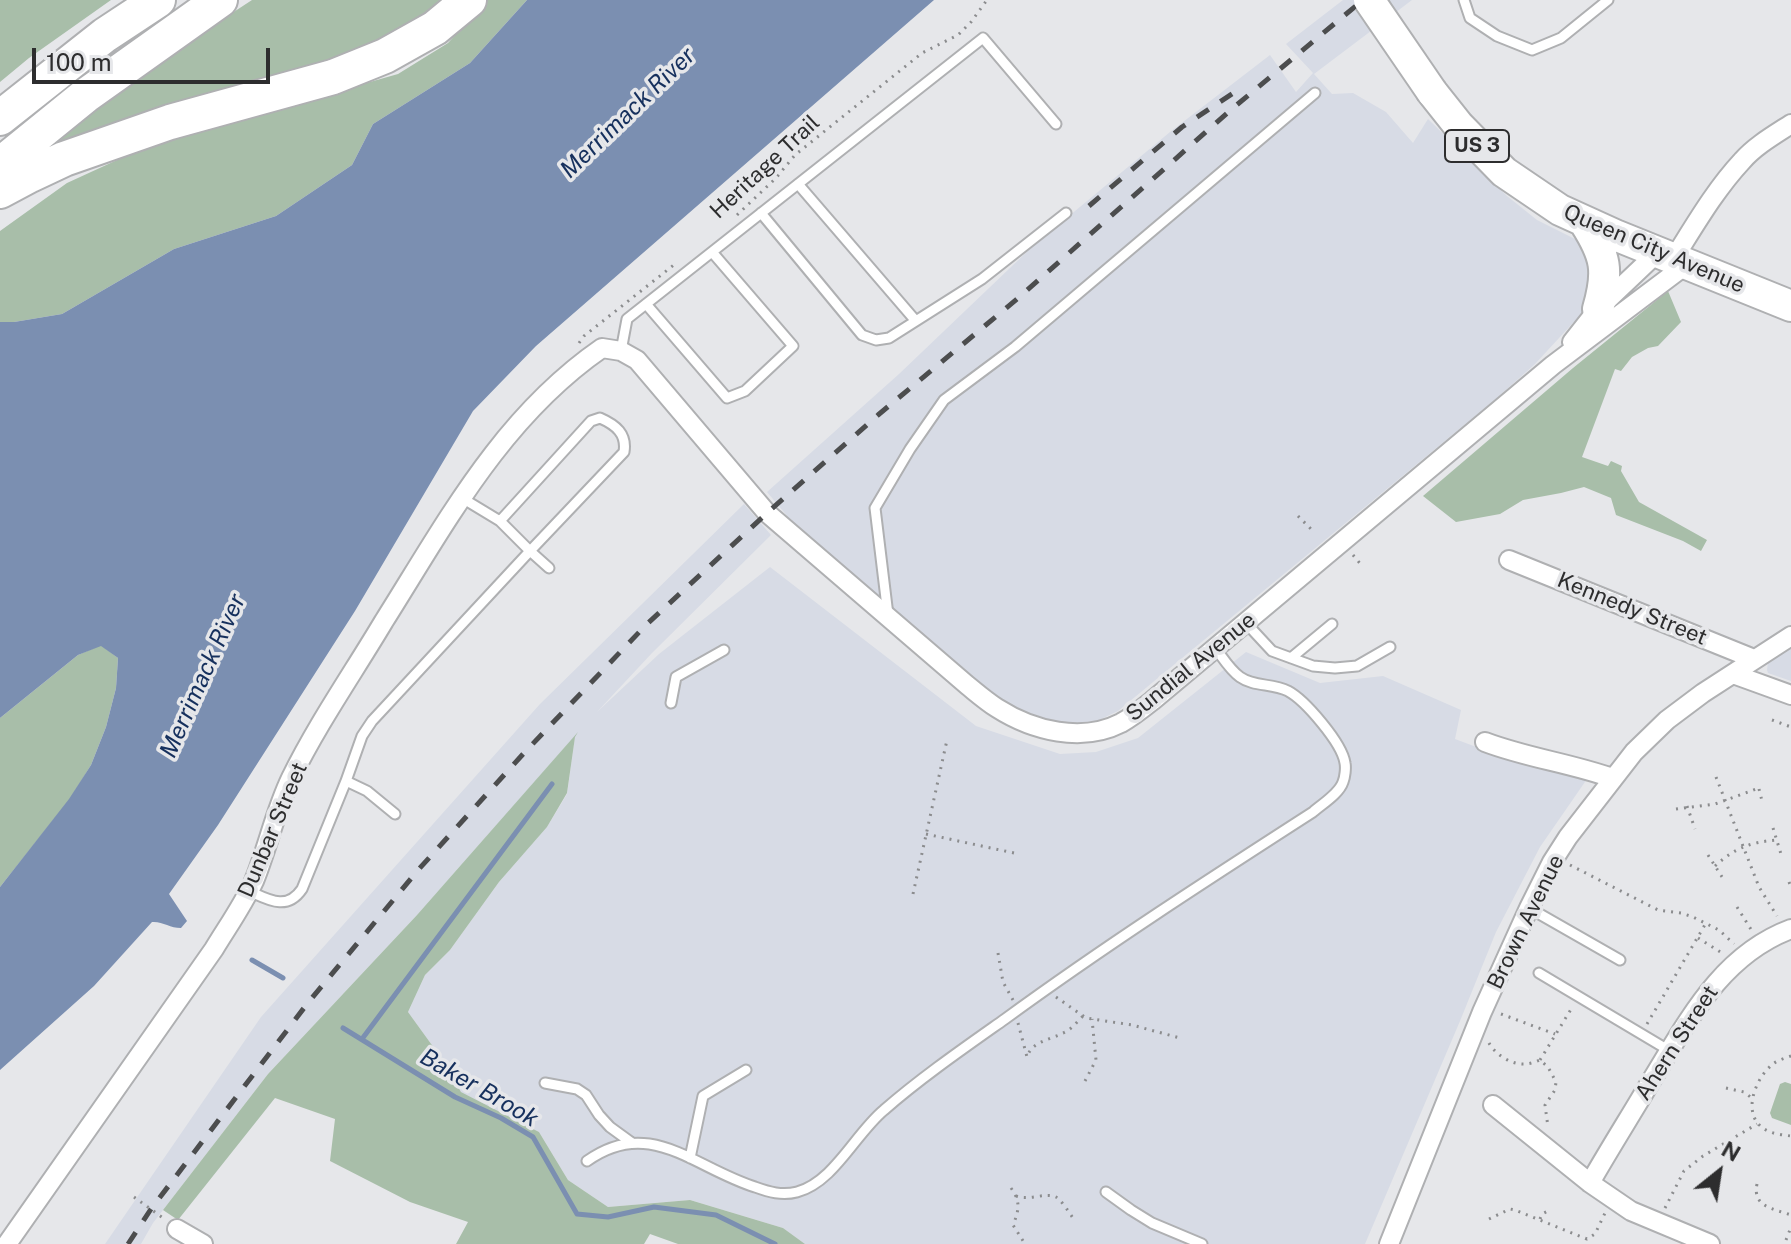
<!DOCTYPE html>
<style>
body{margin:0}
#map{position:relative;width:1791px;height:1244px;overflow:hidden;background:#e6e7ea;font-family:"Public Sans",sans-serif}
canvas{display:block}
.north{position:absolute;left:1679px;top:1132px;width:80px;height:80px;-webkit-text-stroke:6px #e6e7ea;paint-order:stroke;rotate:30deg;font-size:22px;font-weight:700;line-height:32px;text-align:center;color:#2d2d2e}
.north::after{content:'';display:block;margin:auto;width:28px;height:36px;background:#2d2d2e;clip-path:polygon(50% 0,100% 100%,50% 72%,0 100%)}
.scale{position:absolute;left:32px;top:48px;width:238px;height:36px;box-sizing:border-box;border:4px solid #2d2d2e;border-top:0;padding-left:10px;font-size:24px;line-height:28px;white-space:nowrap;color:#2d2d2e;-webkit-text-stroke:6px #e6e7ea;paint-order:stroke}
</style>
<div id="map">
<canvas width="1791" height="1244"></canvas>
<div class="north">N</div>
<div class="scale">100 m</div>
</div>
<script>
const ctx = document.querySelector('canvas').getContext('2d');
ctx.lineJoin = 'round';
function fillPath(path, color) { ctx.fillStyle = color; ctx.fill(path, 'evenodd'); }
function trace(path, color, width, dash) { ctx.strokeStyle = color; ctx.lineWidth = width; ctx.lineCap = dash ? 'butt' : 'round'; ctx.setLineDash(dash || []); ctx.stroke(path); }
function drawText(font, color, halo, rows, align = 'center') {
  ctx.font = font + ' "Public Sans",sans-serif'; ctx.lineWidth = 7; ctx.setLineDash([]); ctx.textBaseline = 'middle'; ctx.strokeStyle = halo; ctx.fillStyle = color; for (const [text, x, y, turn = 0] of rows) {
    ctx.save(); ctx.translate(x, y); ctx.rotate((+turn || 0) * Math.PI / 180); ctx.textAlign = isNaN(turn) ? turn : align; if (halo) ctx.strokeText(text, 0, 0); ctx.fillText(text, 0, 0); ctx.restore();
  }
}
fillPath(new Path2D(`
 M1343,0H1412L1314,74L1332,94L1353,93L1386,112L1413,143L1428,119L1507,196L1537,220L1583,243L1597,269L1584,311L1535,364L1497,398L1118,711L1097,721L1070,724L1056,722L1020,710L995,697L789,518L767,492L899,374L1033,246L1170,132L1270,55L1296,92L1313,73L1286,44Z
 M744,504L771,535L652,653L597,712L659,654L770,567L976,726L1060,754L1096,752L1138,738L1246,652L1320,683L1383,676L1461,710L1455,739L1503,757L1587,779L1540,847L1496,932L1460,1021L1365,1244H805L783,1228L690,1200L608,1207L568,1180L539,1132L461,1092L442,1059L408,1012L425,975L450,950L499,882L547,827L567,794L575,736L417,915L268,1074L153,1223L141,1244H105L261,1017L540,704Z
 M1791,647V681L1768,673L1767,670L1768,662Z`), '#d7dbe5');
fillPath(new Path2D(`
 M0,0H111L29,58L0,82Z
 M252,0H444L384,45L64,146L58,138L162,59Z
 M487,0H527L470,63L373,124L352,165L276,216L174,249L62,314L14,322H0V231L67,183L152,144L398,74L448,43Z
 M1668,291L1681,322L1658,346L1648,348L1632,357L1621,371L1615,369L1582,457L1608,466L1611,461L1622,466L1621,471L1639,502L1707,540L1701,551L1683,541L1616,515L1611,498L1584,487L1561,493L1523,500L1500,514L1456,522L1423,496L1573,368Z
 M101,645L118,658L116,688L106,727L91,765L70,799L0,887V718L78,655Z
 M578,732L575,737L567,793L547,827L499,882L450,950L425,975L408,1012L442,1059L461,1092L539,1132L568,1180L608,1207L690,1200L783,1228L805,1244H678L650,1234L644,1244H456L468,1222L410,1202L330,1161L335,1119L275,1098L178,1220L163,1210L268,1074L417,915Z
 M1785,1082L1791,1084V1125L1772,1118L1770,1113L1780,1084Z`), '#a8bea9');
fillPath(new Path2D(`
 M527,0H934L536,346L473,411L355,611L218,825L169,894L187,921L181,928C170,928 162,921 152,922L94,986L0,1070V887L69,799L91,765L106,727L116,688L118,658L101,646L78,655L0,718V322H14L62,314L174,249L276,216L352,165L373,124L470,63Z`), '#7b8fb1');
trace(new Path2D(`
 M252,960L283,978
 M343,1028L455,1097L501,1118L533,1137L577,1214L608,1217L654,1207L716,1215L775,1244
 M362,1039L552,784`), '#7b8fb1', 5);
const lane = new Path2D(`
 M1464,0L1470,18L1497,36L1532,50L1561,38L1608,0
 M798,184L915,320
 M761,213L862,335L876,340L889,338L982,279L1066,213
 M646,304L727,398L745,391L793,346L712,252
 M621,351L627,319L983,38L1056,124
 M500,521L591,421L600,418C616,425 627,434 624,452L530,551L549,568
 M888,615L875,508L910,449L944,400L1015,347L1315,93
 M1246,623L1272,651L1313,666L1335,668L1357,666L1390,647
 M1291,658L1332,624
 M671,703L676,677L724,650
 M346,781L362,736L372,721L530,551L500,521L462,498
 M249,891C269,900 287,911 302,889L346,781L367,791L395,814
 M1529,908L1620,960
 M1539,973L1670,1051
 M545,1083L577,1089L586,1095L599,1115L610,1127L632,1143
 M690,1158L703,1096L746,1070
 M587,1161C650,1116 694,1168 755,1187C769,1192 782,1196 797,1192C834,1182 855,1134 884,1110C922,1077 964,1048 1005,1019C1105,946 1209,879 1313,812C1322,804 1339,794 1343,782C1345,777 1346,768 1345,763C1342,743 1305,700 1288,691C1272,683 1254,687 1240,677C1230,670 1223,658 1216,649
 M1106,1192L1131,1210L1152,1223L1202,1244`);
const street = new Path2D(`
 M1674,258C1695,225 1715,190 1742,161C1755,146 1774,135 1791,124
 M1572,342L1598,309L1658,252
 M1509,560L1754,659
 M1733,674L1791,695
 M1485,742C1527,758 1570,763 1612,778
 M1493,1105L1590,1183L1631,1211L1710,1244
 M1590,1183C1610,1148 1631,1115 1651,1081C1688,1021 1721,955 1791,929
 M177,1229L203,1244
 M7,1244L214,949C228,926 243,905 254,881C268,847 275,811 291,778C318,723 353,673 384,621C447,521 502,417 602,348L621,351L637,360L767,513L967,685C977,693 986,701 997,708C1033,731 1082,743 1121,723C1132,717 1142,709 1152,701L1553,365L1687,264
 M1389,1244L1482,1012L1529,908L1552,862L1568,837L1634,752L1667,720L1703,693L1791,636`);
const primary = new Path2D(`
 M1432,92L1459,126L1504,172L1560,210L1615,235L1791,306
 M1585,223C1606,256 1609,271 1598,309`);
const highway = new Path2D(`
 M0,118L105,35L158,0
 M0,165L85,96L220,0
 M0,191L30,175L64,159L170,122L333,77L385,56L435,28L469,0`);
trace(lane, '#afb0b2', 13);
trace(street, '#afb0b2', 22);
trace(primary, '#afb0b2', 34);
trace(highway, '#afb0b2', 38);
trace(new Path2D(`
 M737,215L776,178L795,155L922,53L958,35L971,22L987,0
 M579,343L584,336L675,264
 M1298,516L1313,531
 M1353,555L1363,567
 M1772,720L1791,727
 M1716,777L1759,887L1777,916
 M1759,789L1762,801
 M1687,806L1695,829
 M1676,809L1715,804L1759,788
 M1773,828L1781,854
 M926,834L1014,853
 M1708,855L1724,880
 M1570,865L1658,910L1681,913L1693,917L1719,930L1734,944
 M1715,866C1735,848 1750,842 1777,840
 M1789,882L1791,887
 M913,894L947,740
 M1737,907L1752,931
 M1698,938L1722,953
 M998,953L1003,982L1013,1000
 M1056,997L1086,1018L1132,1025L1180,1038
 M1501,1014L1555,1034
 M1018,1023L1027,1057C1032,1041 1050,1040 1063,1033C1071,1030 1077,1022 1083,1016
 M1647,1024L1706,923
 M1489,1043C1495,1054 1511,1065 1525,1064C1530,1064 1535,1062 1540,1060L1548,1067L1556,1082L1555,1090L1545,1105L1548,1127
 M1791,1056C1785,1058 1778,1060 1773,1064C1755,1078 1740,1116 1766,1130C1773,1134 1783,1135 1791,1136
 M1540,1060L1573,1006
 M1085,1081L1096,1060L1092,1019
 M1726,1088L1744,1092L1753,1099
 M1757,1184C1752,1207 1774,1209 1791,1215
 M1011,1188C1021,1202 1019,1210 1013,1225L1025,1244
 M1016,1196C1029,1201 1046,1192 1056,1197C1062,1201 1068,1211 1073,1218
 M134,1197L163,1218
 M1665,1208L1684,1171L1703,1156L1757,1124
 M1489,1219L1510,1209L1515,1210L1587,1239L1595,1234L1605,1213
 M1540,1219L1542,1214L1548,1211
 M1786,1240L1791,1227`), '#8b8c8e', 3, [2, 6]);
trace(lane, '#fff', 9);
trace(street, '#fff', 18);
trace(primary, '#fff', 30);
trace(highway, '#fff', 34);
trace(new Path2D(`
 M1089,206L1182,127L1238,90
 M128,1244L151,1209L307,1004L419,869L524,753L646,625L767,513L878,415L1017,299L1233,108L1363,0`), '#4c4d4e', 5, [14, 14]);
const primaryBridge = new Path2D(`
 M1369,0L1432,92`);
trace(primaryBridge, '#afb0b2', 34, []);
trace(primaryBridge, '#fff', 30);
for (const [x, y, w] of [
 [1477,146,64]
]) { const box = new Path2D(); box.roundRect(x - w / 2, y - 16, w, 32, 6); ctx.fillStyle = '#e6e7ea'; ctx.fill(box); trace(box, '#2d2d2e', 2); }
drawText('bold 20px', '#2d2d2e', null, [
 ["US 3",1477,146]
]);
drawText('22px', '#2d2d2e', '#e6e7ea', [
 ["Heritage Trail",765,167,-43],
 ["Queen City Avenue",1654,249,23],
 ["Kennedy Street",1632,609,22],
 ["Sundial Avenue",1191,667,-39],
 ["Dunbar Street",273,830,-67],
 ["Brown Avenue",1526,922,-64],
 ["Ahern Street",1677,1043,-57]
]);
drawText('italic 24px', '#16305d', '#e6e7ea', [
 ["Merrimack River",628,113,-44],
 ["Merrimack River",203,676,-66],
 ["Baker Brook",479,1088,30]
]);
</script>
